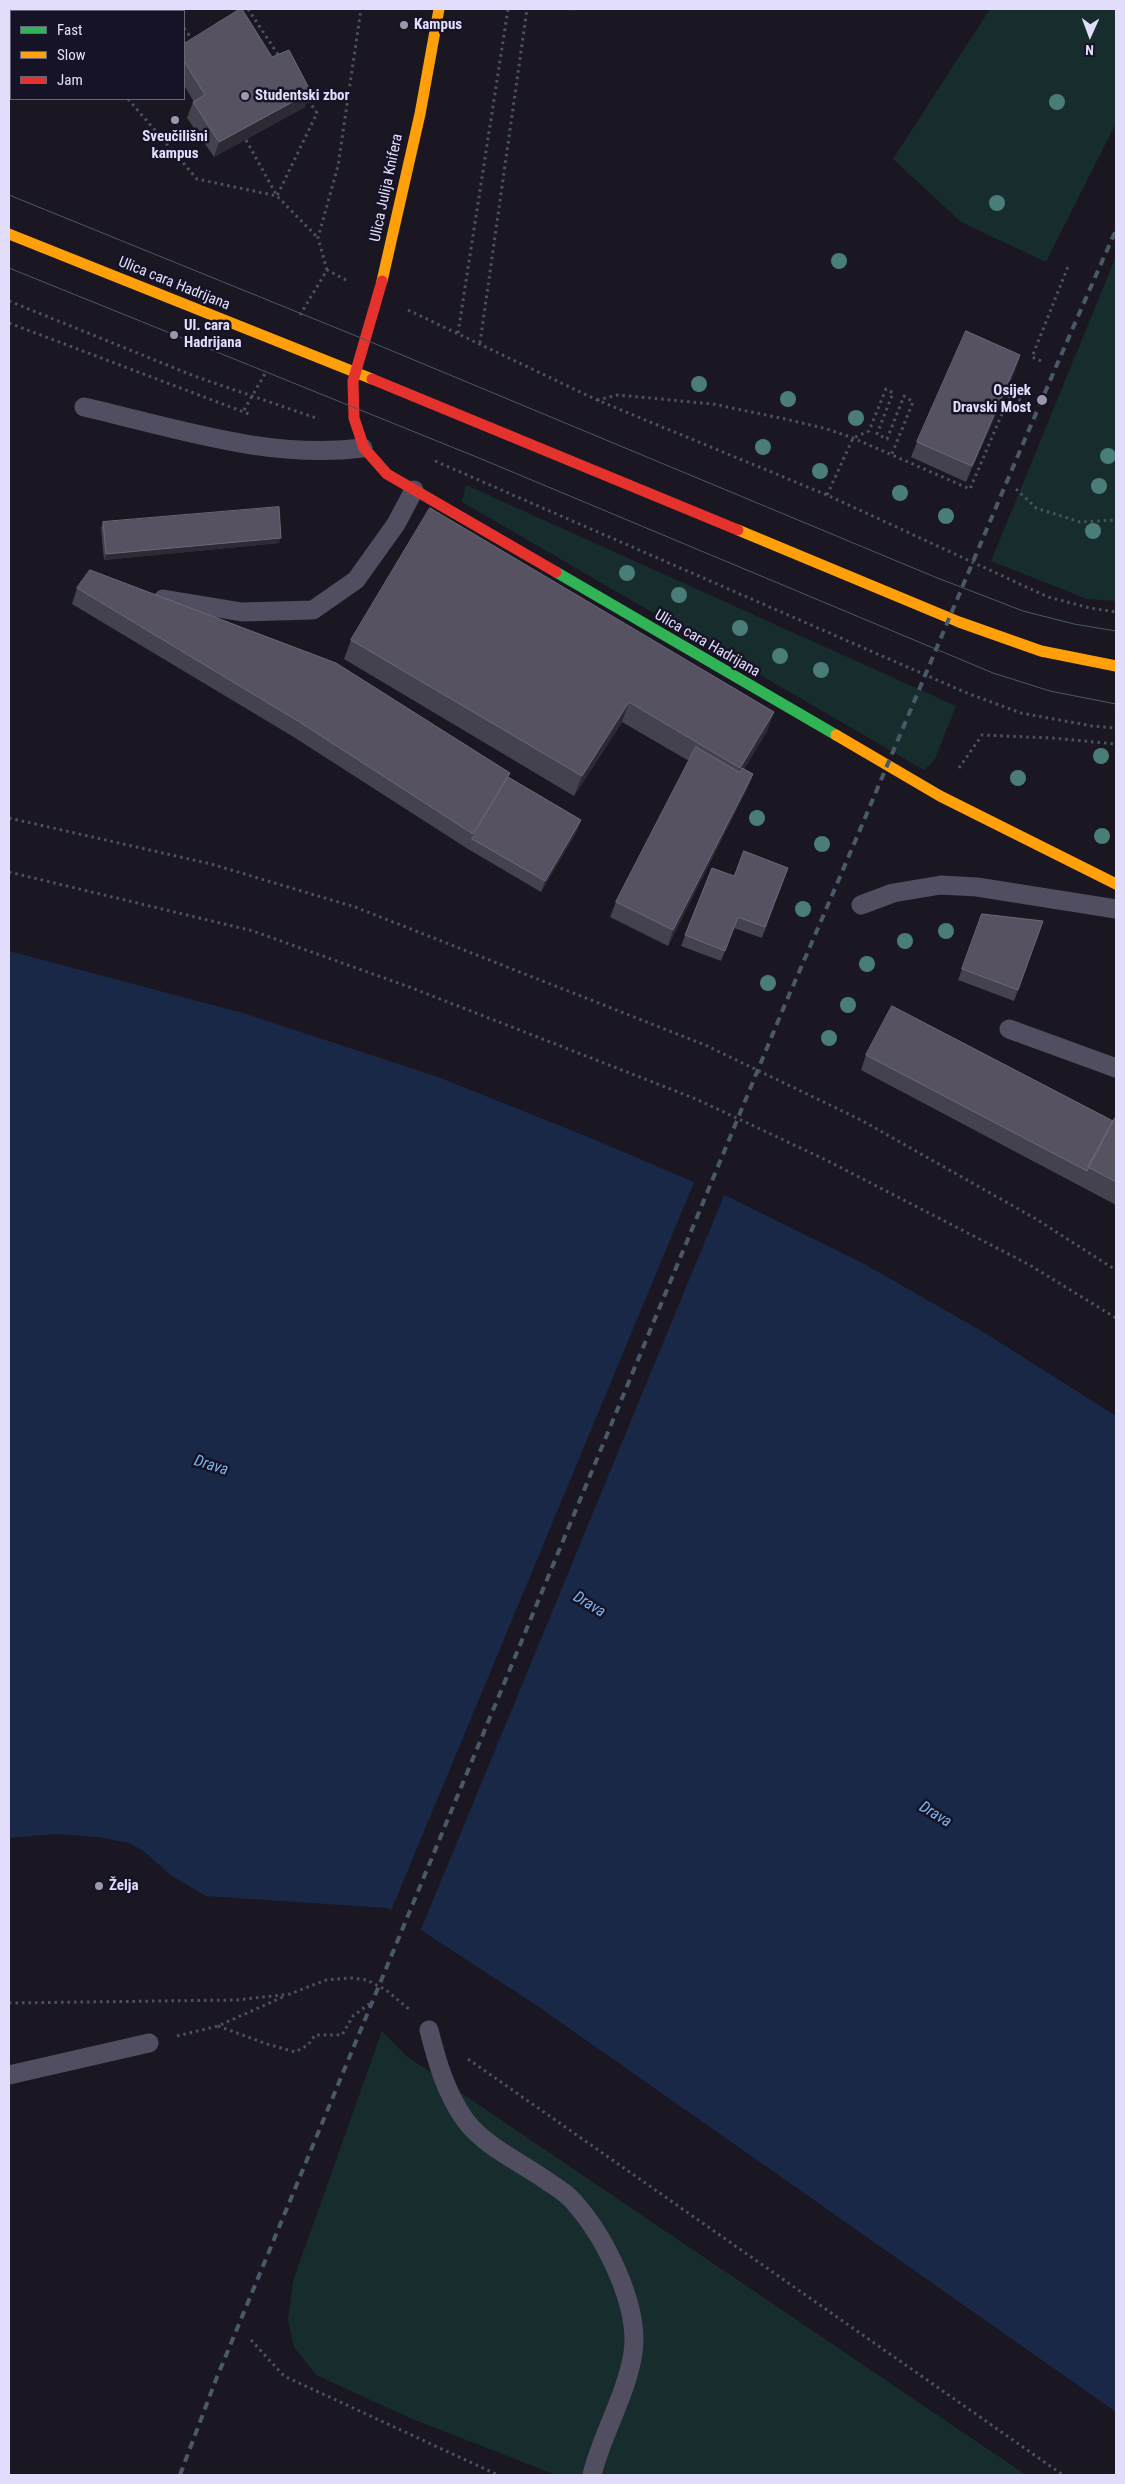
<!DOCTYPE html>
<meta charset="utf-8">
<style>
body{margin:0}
#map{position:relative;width:1125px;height:2484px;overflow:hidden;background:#1a1722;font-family:"Roboto Condensed",sans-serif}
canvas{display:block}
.frame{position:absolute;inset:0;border:10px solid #e1ddfa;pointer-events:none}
.legend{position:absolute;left:10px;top:10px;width:175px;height:90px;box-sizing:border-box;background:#171326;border:1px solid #68647b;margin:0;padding:6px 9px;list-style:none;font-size:15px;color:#e1ddfa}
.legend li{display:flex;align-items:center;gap:10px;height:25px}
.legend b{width:25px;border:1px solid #68647b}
.north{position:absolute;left:1065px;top:10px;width:50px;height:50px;-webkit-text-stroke:4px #171326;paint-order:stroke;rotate:182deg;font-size:14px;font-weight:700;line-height:20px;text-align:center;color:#e1ddfa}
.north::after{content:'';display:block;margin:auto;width:18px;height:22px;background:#e1ddfa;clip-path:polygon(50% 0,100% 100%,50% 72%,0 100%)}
</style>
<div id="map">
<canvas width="1125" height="2484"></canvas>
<div class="frame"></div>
<ul class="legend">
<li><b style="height:6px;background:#30b455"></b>Fast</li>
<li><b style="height:6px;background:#ff9f0a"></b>Slow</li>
<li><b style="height:6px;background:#e5322d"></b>Jam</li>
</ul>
<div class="north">N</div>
</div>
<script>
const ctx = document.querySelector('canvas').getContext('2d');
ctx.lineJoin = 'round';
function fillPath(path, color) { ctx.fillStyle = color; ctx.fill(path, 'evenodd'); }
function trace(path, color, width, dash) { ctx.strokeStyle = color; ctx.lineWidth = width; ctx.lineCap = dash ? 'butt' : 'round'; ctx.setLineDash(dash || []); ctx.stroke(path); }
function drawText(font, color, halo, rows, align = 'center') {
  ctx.font = font + ' "Roboto Condensed",sans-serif'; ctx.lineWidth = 5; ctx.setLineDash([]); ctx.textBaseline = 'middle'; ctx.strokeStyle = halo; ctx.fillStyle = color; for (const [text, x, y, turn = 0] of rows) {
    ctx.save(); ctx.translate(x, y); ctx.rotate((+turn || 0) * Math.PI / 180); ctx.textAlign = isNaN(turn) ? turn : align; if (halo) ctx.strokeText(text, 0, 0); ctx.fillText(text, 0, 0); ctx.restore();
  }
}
fillPath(new Path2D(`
 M990,9H1116V123L1046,262L961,222L893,159Z
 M1115,259L1116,260V601L1087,599L991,561Z
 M466,485L956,706L935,759L924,770L462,502Z
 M382,2031L405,2055L1026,2475H556L410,2418L316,2375L294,2347L288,2320L293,2281Z`), '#172c2d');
fillPath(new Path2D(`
 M9,951L243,1013L438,1077L588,1137L729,1197L866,1265L985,1333L1116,1416V2412L536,2005L387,1908L206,1896L172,1876L142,1850L129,1843L98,1837L55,1834L9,1838Z`), '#182846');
fillPath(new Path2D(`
 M695,1180L725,1193L420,1932L390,1913Z`), '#1a1722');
trace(new Path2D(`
 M87,9L93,11
 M169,9L171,11
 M248,9L279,56
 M104,11L114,9
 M184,28L194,42
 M128,99L197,179L277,196L317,113L306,97
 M246,140L277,196L318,238
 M327,270L318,238L338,166L361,9
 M9,301L194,376L319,419
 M408,310L597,400L827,495L1048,597L1090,608L1116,612
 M300,315L327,270L348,281
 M9,323L249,414
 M458,333L508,9
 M480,343L527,9
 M1041,361L1032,357L1069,264
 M597,400L618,395L713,404L785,419L827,429L853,438L970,489L1010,395L1024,402
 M244,410L266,372
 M435,461L967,693L1021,713L1092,726L1116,728
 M1016,489L1036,508L1080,522L1116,520
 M827,495L853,438L869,431L886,389L893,393L877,434L887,439L904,396L913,402L891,456
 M959,768L982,735L1052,738L1116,744
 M9,818L211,864L355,907L705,1045L861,1120L1036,1219L1116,1270
 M9,872L253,931L412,988L696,1099L824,1159L1028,1264L1116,1318
 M9,2003L237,2000L290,1994L326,1980L350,1978L367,1980L386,1990L410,2010
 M218,2026L267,2044L295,2052L308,2045L315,2035H342L353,2016L373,2001
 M177,2036L218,2026L285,1996
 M468,2059L1063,2475
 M251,2340L284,2376L498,2475`), '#4a535f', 3, [2.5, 4]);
trace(new Path2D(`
 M84,407C175,428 270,460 363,448
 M163,599L242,612L313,610L356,580L396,524L414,490
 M861,905L893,893L941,885L977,887L1116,909
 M1009,1029L1116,1068
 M429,2030C437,2062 446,2093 465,2120C486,2148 523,2163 550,2183C558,2188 568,2195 574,2202C605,2237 640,2306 633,2353C626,2396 602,2434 592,2475
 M9,2075L149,2043`), '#504e60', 19);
trace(new Path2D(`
 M556,572L836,735`), '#30b455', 11);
trace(new Path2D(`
 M9,234L372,379
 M382,281L420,114L439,9
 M738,530L959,622L1041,651L1116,666
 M836,735L940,796L1116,884`), '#ff9f0a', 11);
trace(new Path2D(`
 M382,281L353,381L354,418L364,448L387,474L556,572
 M372,379L738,530`), '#e5322d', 11);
trace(new Path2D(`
 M9,195L366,340L935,577L1023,611L1074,624L1116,631
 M9,268L479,458L993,673L1050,691L1116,704`), '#4a5968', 1);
trace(new Path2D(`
 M180,2475L215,2382L786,1002C898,745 1002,486 1116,230`), '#4a5968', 4, [8, 6]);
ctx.fillStyle = '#4a7d77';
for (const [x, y] of [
 [1057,102],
 [997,203],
 [839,261],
 [699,384],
 [788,399],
 [856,418],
 [763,447],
 [1108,456],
 [820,471],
 [1099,486],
 [900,493],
 [946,516],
 [1093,531],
 [627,573],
 [679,595],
 [740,628],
 [780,656],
 [821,670],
 [1101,756],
 [1018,778],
 [757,818],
 [1102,836],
 [822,844],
 [803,909],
 [946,931],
 [905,941],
 [867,964],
 [768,983],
 [848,1005],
 [829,1038]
]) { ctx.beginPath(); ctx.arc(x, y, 8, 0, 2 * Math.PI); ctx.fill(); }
fillPath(new Path2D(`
 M9,9L11,11V84L9,83Z
 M184,44L272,57L305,107L214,157L187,118L193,102H194L184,85Z
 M1020,355L1015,371L966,482L911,457L917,442Z
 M103,522L279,543L104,560L101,528Z
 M77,588L510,773L508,777L581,820L577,831L541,892L468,849L292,736L72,604Z
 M351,640L774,712L767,731L744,769L753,774L747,789L668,946L610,917L616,902L689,761L622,722L574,796L344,659Z
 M712,868L734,876L788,868L762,938L734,928L721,961L681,946Z
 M982,914L1043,921L1014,1001L958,980Z
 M866,1055L1113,1121L1116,1118V1205L861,1070Z`), '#454250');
fillPath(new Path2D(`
 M559,9H576L575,11Z
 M311,92L305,107L214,157L219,142Z
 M1020,355L1015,371L966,482L972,466Z
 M281,538L279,543L104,560L106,554Z
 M629,702L622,722L574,796L582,776Z
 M774,712L767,731L733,788L740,768Z
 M510,773L504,788L472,839L473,834Z
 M753,774L747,789L668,946L673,930Z
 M581,820L577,831L541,892L545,881Z`), '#2d2a36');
const building = new Path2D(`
 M9,9H78V11H11V62L9,61Z
 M240,9H242L272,57L289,50L311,92L219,142L193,102L205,95L184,61V44Z
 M966,331L1020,355L972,466L917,442Z
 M279,507L281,538L106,554L103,522Z
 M430,508L774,712L740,768L629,702L582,776L351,640Z
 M90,570L336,663L510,773L473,834L298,721L77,588Z
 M696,747L739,772L742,768L753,774L673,930L616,902Z
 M508,777L581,820L545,881L472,839Z
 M744,851L788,868L765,927L738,917L725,951L685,935L712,868L734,876Z
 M982,914L1043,921L1018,990L962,969Z
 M892,1006L1113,1121L1087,1171L866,1055Z
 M1115,1118H1116V1182L1088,1167Z`);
fillPath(building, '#565262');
trace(building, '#6b687a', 1);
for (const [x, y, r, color] of [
 [404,25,5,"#9b98ae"],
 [245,96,5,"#9b98ae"],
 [175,120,5,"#9b98ae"],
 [174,335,5,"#9b98ae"],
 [1042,400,6,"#9b98ae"],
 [99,1886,5,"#9b98ae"]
]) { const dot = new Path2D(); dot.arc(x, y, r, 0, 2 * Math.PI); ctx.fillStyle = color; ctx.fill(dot); trace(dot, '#171326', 2); }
drawText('bold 15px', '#e1ddfa', '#171326', [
 ["Kampus",414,25],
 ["Studentski zbor",255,96],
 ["Sveučilišni",175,137,"center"],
 ["kampus",175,154,"center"],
 ["Ul. cara",184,326],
 ["Hadrijana",184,343],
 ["Osijek",1031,391,"right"],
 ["Dravski Most",1031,408,"right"],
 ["Želja",109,1886]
], 'left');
drawText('15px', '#e1ddfa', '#171326', [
 ["Ulica Julija Knifera",387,188,-78],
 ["Ulica cara Hadrijana",174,284,22],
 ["Ulica cara Hadrijana",707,644,30]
]);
drawText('italic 16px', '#79b3ec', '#171326', [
 ["Drava",211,1466,17],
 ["Drava",589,1605,31],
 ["Drava",935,1815,31]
]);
</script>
